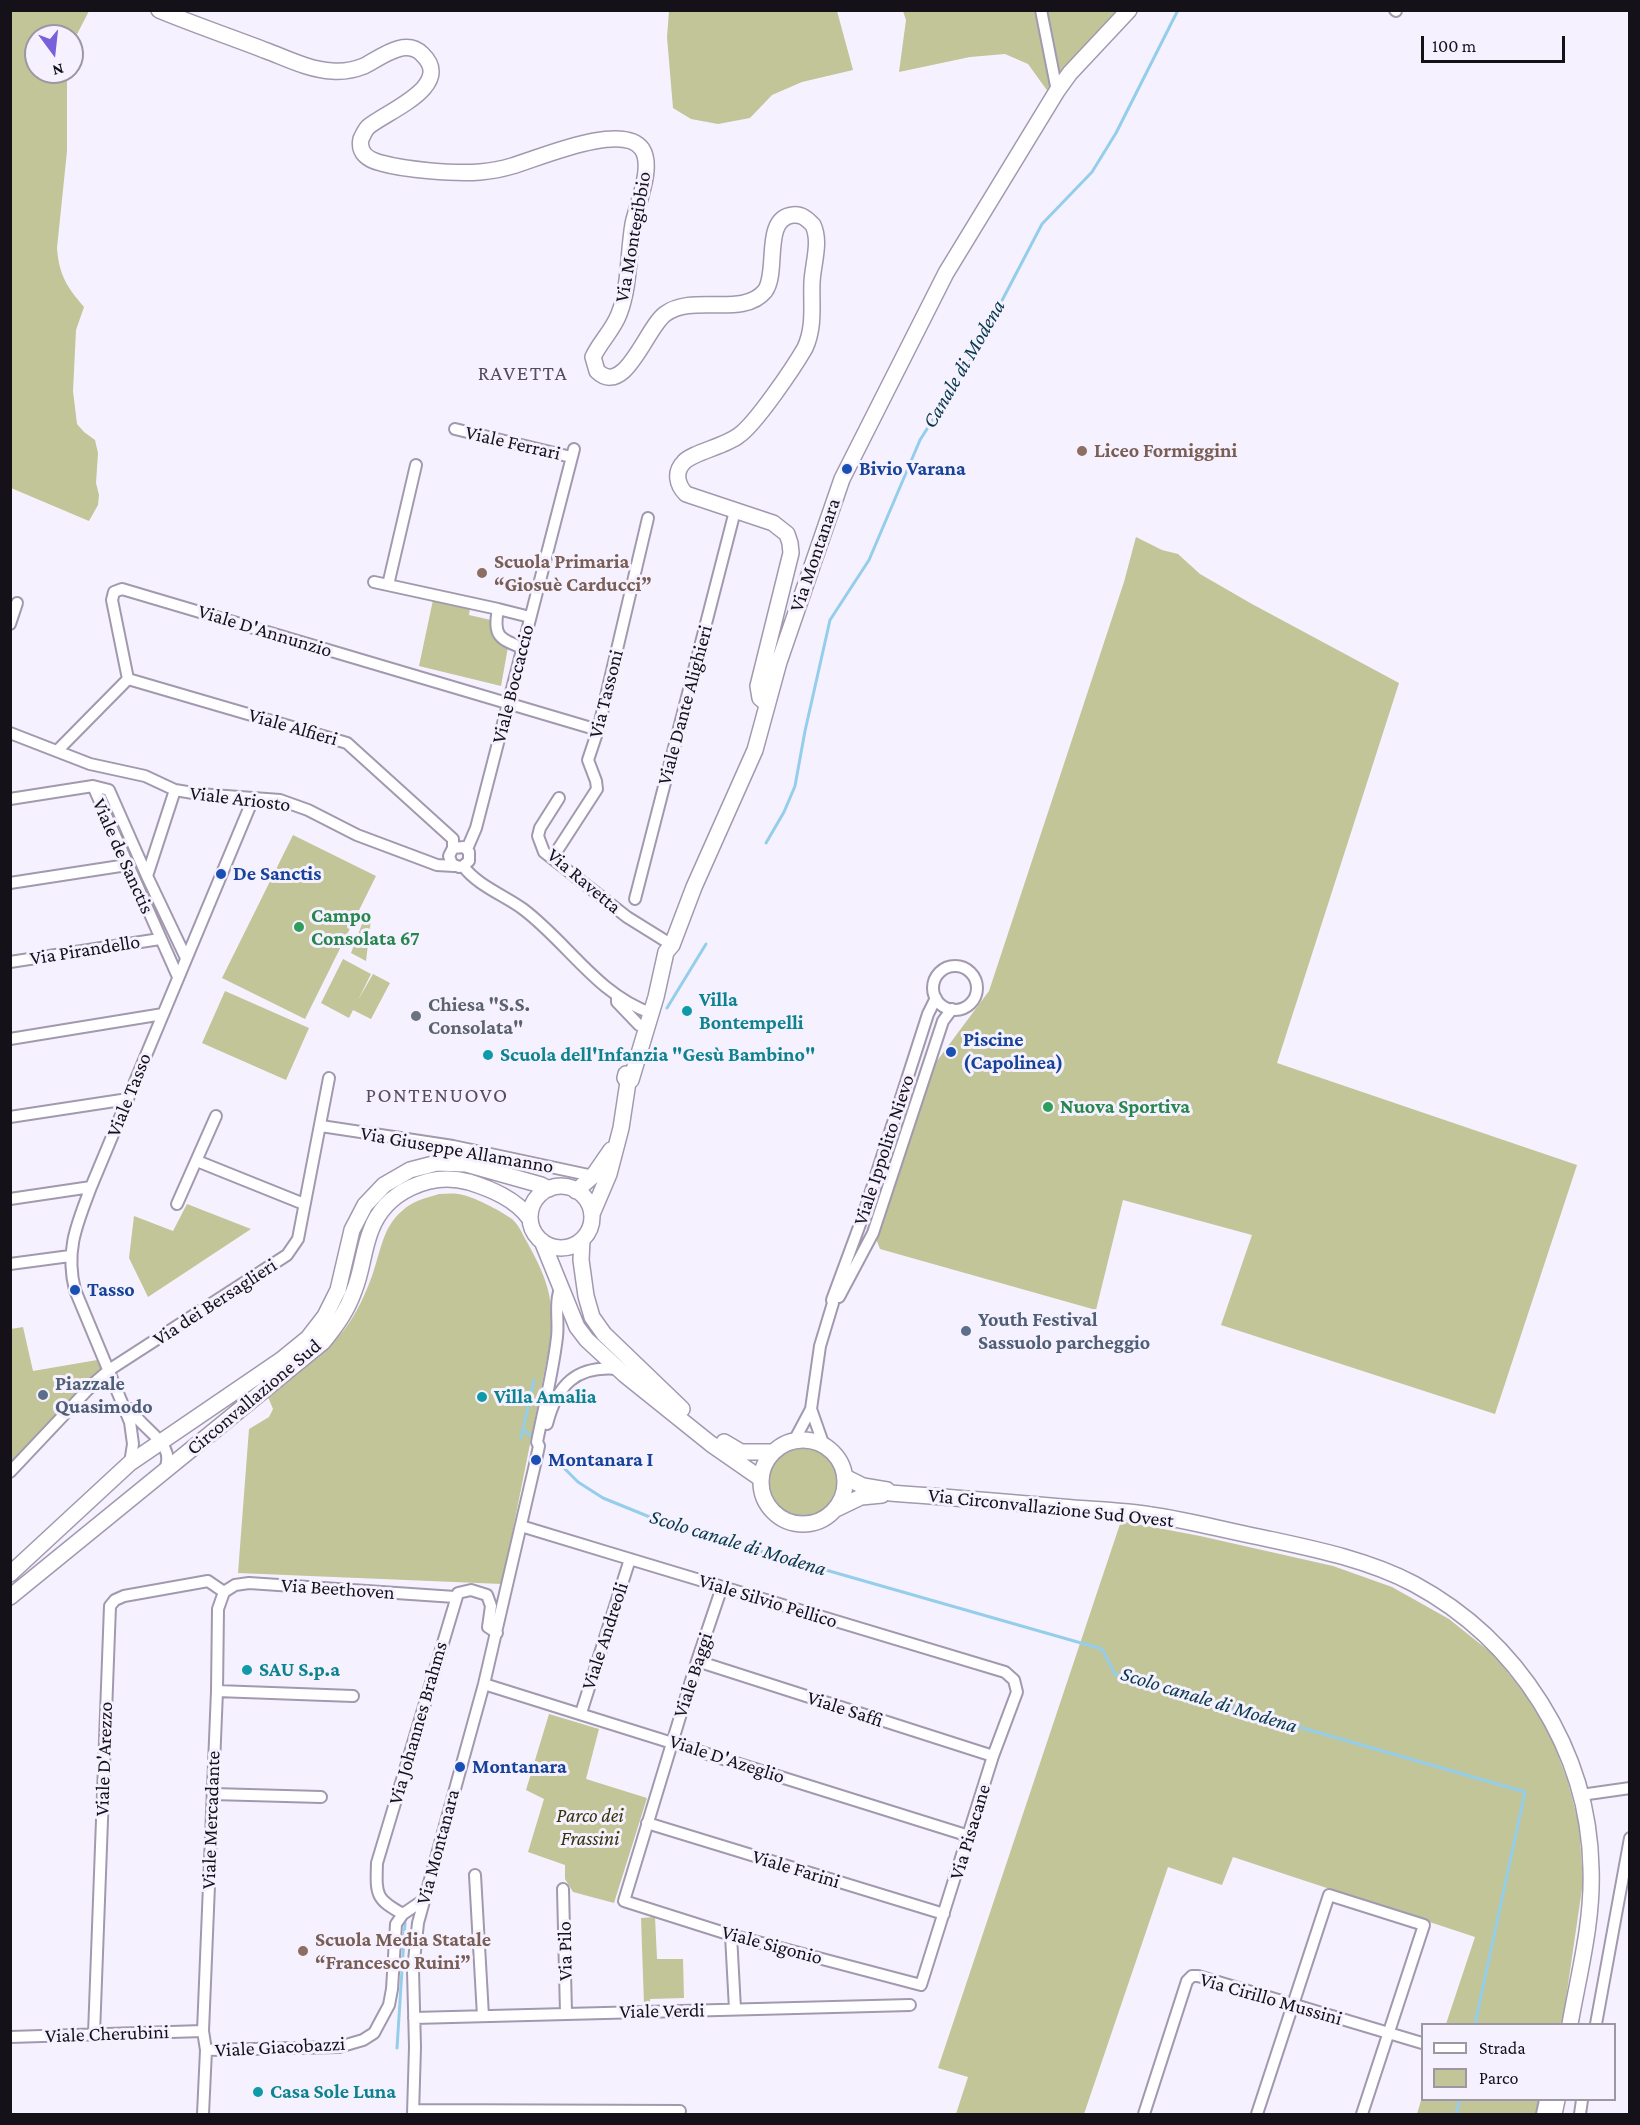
<!DOCTYPE html>
<meta charset="utf-8">
<style>
body{margin:0}
#map{position:relative;width:1640px;height:2125px;overflow:hidden;background:#f6f1ff;font-family:"Crimson Pro",serif}
canvas{display:block}
.frame{position:absolute;inset:0;border:12px solid #141119;pointer-events:none}
.legend{position:absolute;left:1421px;top:2023px;width:195px;height:78px;box-sizing:border-box;background:#f6f1ff;border:2px solid #9c97a3;margin:0;padding:8px 10px;list-style:none;font-size:18px;color:#141119}
.legend li{display:flex;align-items:center;gap:12px;height:30px}
.legend b{width:30px;border:2px solid #9c97a3}
.north{position:absolute;left:24px;top:24px;width:60px;height:60px;box-sizing:border-box;background:#f6f1ff;border:2px solid #9c97a3;border-radius:50%;rotate:165deg;font-size:16px;font-weight:700;line-height:24px;text-align:center;color:#141119}
.north::after{content:'';display:block;margin:auto;width:21px;height:27px;background:#7960db;clip-path:polygon(50% 0,100% 100%,50% 72%,0 100%)}
.scale{position:absolute;left:1421px;top:36px;width:144px;height:27px;box-sizing:border-box;border:3px solid #141119;border-top:0;padding-left:8px;font-size:18px;line-height:21px;white-space:nowrap;color:#141119;-webkit-text-stroke:4px #f6f1ff;paint-order:stroke}
</style>
<div id="map">
<canvas width="1640" height="2125"></canvas>
<div class="frame"></div>
<ul class="legend">
<li><b style="height:8px;background:#fff"></b>Strada</li>
<li><b style="height:16px;background:#c1c597"></b>Parco</li>
</ul>
<div class="north">N</div>
<div class="scale">100 m</div>
</div>
<script>
const ctx = document.querySelector('canvas').getContext('2d');
ctx.lineJoin = 'round';
function fillPath(path, color) { ctx.fillStyle = color; ctx.fill(path, 'evenodd'); }
function trace(path, color, width, dash) { ctx.strokeStyle = color; ctx.lineWidth = width; ctx.lineCap = dash ? 'butt' : 'round'; ctx.setLineDash(dash || []); ctx.stroke(path); }
function drawText(font, color, halo, rows, align = 'center') {
  ctx.font = font + ' "Crimson Pro",serif'; ctx.lineWidth = 6; ctx.setLineDash([]); ctx.textBaseline = 'middle'; ctx.strokeStyle = halo; ctx.fillStyle = color; for (const [text, x, y, turn = 0] of rows) {
    ctx.save(); ctx.translate(x, y); ctx.rotate((+turn || 0) * Math.PI / 180); ctx.textAlign = isNaN(turn) ? turn : align; if (halo) ctx.strokeText(text, 0, 0); ctx.fillText(text, 0, 0); ctx.restore();
  }
}
fillPath(new Path2D(`
 M11,10L89,11L72,44V36H36V72H67V151L57,248C59,275 67,287 84,307L76,330L73,391L77,424L84,432L95,440L98,453L96,483L99,495L98,505L89,521L11,488Z
 M669,11H837L853,70L802,82L772,95L750,118L718,124L691,119L673,108L667,37Z
 M903,11H1123L1049,93L1028,64L1005,54L970,57L899,72L906,20Z
 M1136,537L1162,550L1178,554L1200,574L1252,604L1399,683L1277,1063L1577,1165L1495,1414L1221,1325L1252,1235L1123,1200L1096,1310L880,1249L871,1226L916,1089L989,991L1124,582Z
 M433,600L470,608L469,615L491,620C492,634 497,639 508,647L501,686L419,666Z
 M293,835L376,876L305,1019L222,978Z
 M365,916L371,919L366,961L351,953Z
 M343,959L371,974L358,1000L373,974L390,983L371,1019L353,1010L349,1018L321,1003Z
 M225,991L309,1028L286,1080L202,1043Z
 M439,1194C445,1194 452,1193 458,1194C473,1196 499,1210 512,1219C520,1226 522,1234 527,1242C546,1277 553,1294 552,1334L502,1584L238,1573L249,1429L269,1417L273,1409L268,1397C293,1376 323,1356 344,1330C357,1313 366,1293 373,1273C381,1250 383,1227 402,1211C412,1201 426,1198 439,1194Z
 M187,1204L251,1229L148,1297L129,1258L134,1216L173,1231Z
 M23,1327L33,1371L103,1359L115,1380L81,1402L11,1465V1329Z
 M768 1482a35 35 0 1 1 70 0a35 35 0 1 1-70 0Z
 M1121,1521L1200,1536L1333,1566L1392,1587L1449,1619L1494,1655L1524,1693L1550,1734L1568,1782L1579,1825L1583,1882L1563,2019L1560,2024H1446L1475,1937L1233,1857L1222,1885L1168,1867L1084,2114H956L968,2077L938,2068Z
 M549,1714L599,1729L586,1779L647,1798L614,1903L573,1892L565,1879V1865L528,1852L544,1799L526,1790Z
 M655,1917L657,1959H683L684,1998L650,1999V2004H644L641,1918Z
 M1422,2097V2100H1540L1537,2114H1417Z`), '#c1c597');
trace(new Path2D(`
 M766,843L784,812L795,786L805,731L830,620L869,560L920,440L973,356L1042,224L1092,172L1116,133L1178,10
 M667,1008L706,944
 M523,1430L533,1437
 M521,1438L534,1380
 M553,1457L578,1482L603,1498L672,1526L1102,1649L1115,1674L1525,1792L1475,2024
 M397,2048L405,1923
 M1456,2114L1460,2100`), '#95ceea', 3);
const street = new Path2D(`
 M1041,10L1057,91
 M1395,10L1396,11
 M455,429L571,457
 M374,582L498,609
 M388,585L416,465
 M10,624L17,603
 M523,648C499,639 493,636 498,609L530,617
 M128,679L347,743L453,839V848
 M10,733L90,764L145,776L175,790L199,794L280,800L308,810L357,835L437,865L454,866
 M57,751L128,679L112,600L114,592L122,589L598,730
 M93,786L178,977
 M559,798L540,828L538,836L544,852L627,917L672,945
 M10,799L93,786L109,790L147,876L186,958
 M467,849L476,828L574,449
 M553,857L597,789L596,781L588,760L598,730L648,518
 M463,866L469,861V852L464,847L453,848L449,856L452,864L459,867L463,866C478,886 504,895 523,909C567,942 598,995 651,1013
 M147,876L175,790
 M10,883L127,865
 M635,899L735,511
 M10,962L160,939
 M933 988a22 22 0 1 1 44 0a22 22 0 1 1-44 0Z
 M617,997V1002L639,1025
 M10,1039L163,1014
 M10,1117L128,1099
 M321,1126L453,1146L593,1176
 M197,1161L304,1204
 M10,1199L91,1187
 M177,1204L216,1116
 M10,1264L70,1256
 M839,1297L873,1233L943,1021L952,1009
 M131,1409C141,1430 179,1444 164,1471
 M811,1409L824,1446
 M547,1424C557,1385 576,1365 618,1369
 M794,1441L811,1409L820,1346L833,1303L832,1300L863,1216L928,1014L936,998
 M130,1463L133,1444L130,1422L75,1290C65,1250 77,1224 91,1187L253,799
 M10,1472L94,1383L109,1370L287,1255L298,1239L329,1078
 M521,1526C682,1575 843,1623 1005,1672L1014,1680L1017,1692L993,1756L921,1985L731,1935L624,1901L697,1661L722,1587
 M224,1592L235,1585L249,1583L455,1597
 M697,1661L993,1756
 M484,1684L969,1836
 M217,1691L353,1696
 M581,1713L630,1559
 M213,1794L321,1797
 M1581,1795L1630,1788
 M647,1823L944,1914
 M475,1875L483,2016
 M563,1889L566,2013
 M403,1914C375,1899 376,1894 377,1863L458,1593L471,1590L487,1595L491,1606L488,1627L497,1633
 M731,1935L735,2009
 M414,2018L910,2005
 M1596,2024L1630,1838
 M94,2034L110,1606L115,1600L124,1596L208,1581L224,1592
 M10,2037L203,2031
 M206,2050L339,2047L363,2040L374,2033L389,2005L392,1989L396,1924L403,1914L422,1901
 M414,2110L680,2111
 M203,2114L206,2050L203,2031L217,1691L218,1609L224,1592
 M413,2114L415,2047L413,1970L418,1923L484,1684L536,1460L539,1446L537,1442C544,1407 553,1372 557,1337C559,1321 554,1301 561,1287
 M1144,2114L1187,1981L1192,1976H1198L1422,2043
 M1257,2114L1329,1895L1424,1925L1362,2114
 M1542,2114L1545,2100
 M1580,2114L1582,2100`);
const secondary = new Path2D(`
 M159,10C195,25 231,37 267,51C288,59 310,70 332,71C343,72 354,70 364,66C380,58 405,37 422,54C456,86 385,112 368,127C365,130 363,135 361,139C358,153 368,160 381,163C406,170 454,174 480,172C491,171 502,169 512,166C537,159 623,121 642,149C654,167 637,204 633,224C628,253 630,286 619,314C613,330 600,342 593,357L597,371C625,398 646,328 665,314C693,293 743,318 765,291C779,272 762,218 793,215C802,214 807,219 813,225C821,242 813,263 812,282C811,305 815,326 805,348C794,367 755,425 738,436C725,446 692,453 684,462C674,472 677,485 686,494L773,523L787,534L790,543L791,553L758,686L760,698L767,704
 M628,1082L631,1080L656,997L666,952L672,945L694,887L755,750L779,662L842,479L946,273L1057,91L1070,73L1129,10
 M530 1217a31 31 0 1 1 62 0a31 31 0 1 1-62 0Z
 M576,1191L593,1176L611,1150
 M592,1214L609,1174L621,1128L628,1082L625,1078L626,1074
 M582,1240L581,1260L586,1296L592,1317L604,1334L682,1409
 M542,1241L577,1327L587,1340L625,1375L711,1444L760,1478
 M761 1482a42 42 0 1 1 84 0a42 42 0 1 1-84 0Z
 M724,1442L741,1452H773
 M845,1477L863,1486L887,1490L890,1493C947,1497 1005,1502 1062,1507C1092,1510 1122,1510 1151,1515C1187,1520 1223,1530 1259,1537C1310,1548 1367,1559 1414,1584C1518,1640 1589,1750 1591,1869C1593,1921 1579,1973 1570,2024
 M836,1509L861,1497L882,1495
 M10,1574L130,1463L281,1360L308,1338L325,1316L338,1290L352,1230L365,1205L384,1185L410,1170L437,1163L466,1164L541,1185L549,1189
 M10,1597L323,1342C336,1326 347,1311 354,1291C362,1272 363,1250 371,1230C385,1192 430,1171 469,1182C491,1189 516,1199 530,1219
 M1554,2114L1557,2100`);
trace(street, '#a299af', 14);
trace(secondary, '#a299af', 18);
trace(street, '#fff', 10);
trace(secondary, '#fff', 15);
for (const [x, y, r, color] of [
 [1082,451,6,"#8d6e63"],
 [847,469,6,"#1a4fb4"],
 [482,573,6,"#8d6e63"],
 [221,874,6,"#1a4fb4"],
 [299,927,6,"#2e9e5b"],
 [687,1011,6,"#0f9aa8"],
 [416,1016,6,"#6b7280"],
 [951,1052,6,"#1a4fb4"],
 [488,1055,6,"#0f9aa8"],
 [1048,1107,6,"#2e9e5b"],
 [75,1290,6,"#1a4fb4"],
 [966,1331,6,"#5c6f8a"],
 [43,1395,6,"#5c6f8a"],
 [482,1397,6,"#0f9aa8"],
 [536,1460,6,"#1a4fb4"],
 [247,1670,6,"#0f9aa8"],
 [460,1767,6,"#1a4fb4"],
 [303,1951,6,"#8d6e63"],
 [258,2092,6,"#0f9aa8"]
]) { const dot = new Path2D(); dot.arc(x, y, r, 0, 2 * Math.PI); ctx.fillStyle = color; ctx.fill(dot); trace(dot, '#f6f1ff', 2); }
drawText('20px', '#141119', '#f6f1ff', [
 ["Via Montegibbio",633,237,-80],
 ["Viale Ferrari",513,443,13],
 ["Via Montanara",815,555,-71],
 ["Viale D'Annunzio",265,631,17],
 ["Viale Boccaccio",513,684,-76],
 ["Via Tassoni",606,694,-76],
 ["Viale Dante Alighieri",685,705,-75],
 ["Viale Alfieri",293,727,16],
 ["Viale Ariosto",240,799,7],
 ["Viale de Sanctis",123,856,66],
 ["Via Ravetta",584,881,40],
 ["Via Pirandello",85,950,-9],
 ["Viale Tasso",129,1095,-68],
 ["Via Giuseppe Allamanno",457,1150,10],
 ["Viale Ippolito Nievo",884,1150,-72],
 ["Via dei Bersaglieri",215,1302,-33],
 ["Circonvallazione Sud",254,1397,-40],
 ["Via Circonvallazione Sud Ovest",1051,1508,6],
 ["Via Beethoven",338,1589,4],
 ["Viale Silvio Pellico",768,1601,17],
 ["Viale Andreoli",605,1636,-72],
 ["Viale Baggi",693,1675,-72],
 ["Viale Saffi",845,1709,18],
 ["Via Johannes Brahms",418,1723,-74],
 ["Viale D'Arezzo",104,1759,-88],
 ["Viale D'Azeglio",727,1759,18],
 ["Viale Mercadante",211,1820,-88],
 ["Via Pisacane",970,1832,-73],
 ["Via Montanara",438,1847,-75],
 ["Viale Farini",796,1869,17],
 ["Viale Sigonio",772,1945,15],
 ["Via Pilo",565,1951,-91],
 ["Via Cirillo Mussini",1271,1999,16],
 ["Viale Verdi",662,2011,-1],
 ["Viale Cherubini",107,2034,-2],
 ["Viale Giacobazzi",280,2047,-3]
]);
drawText('bold 20px', '#785e54', '#f6f1ff', [
 ["Liceo Formiggini",1094,451],
 ["Scuola Primaria",494,562],
 ["“Giosuè Carducci”",494,585],
 ["Scuola Media Statale",315,1940],
 ["“Francesco Ruini”",315,1963]
], 'left');
drawText('bold 20px', '#164399', '#f6f1ff', [
 ["Bivio Varana",859,469],
 ["De Sanctis",233,874],
 ["Piscine",963,1040],
 ["(Capolinea)",963,1063],
 ["Tasso",87,1290],
 ["Montanara I",548,1460],
 ["Montanara",472,1767]
], 'left');
drawText('bold 20px', '#27864d', '#f6f1ff', [
 ["Campo",311,916],
 ["Consolata 67",311,939],
 ["Nuova Sportiva",1060,1107]
], 'left');
drawText('bold 20px', '#0d838f', '#f6f1ff', [
 ["Villa",699,1000],
 ["Bontempelli",699,1023],
 ["Scuola dell'Infanzia \"Gesù Bambino\"",500,1055],
 ["Villa Amalia",494,1397],
 ["SAU S.p.a",259,1670],
 ["Casa Sole Luna",270,2092]
], 'left');
drawText('bold 20px', '#5b616d', '#f6f1ff', [
 ["Chiesa \"S.S.",428,1005],
 ["Consolata\"",428,1028]
], 'left');
drawText('bold 20px', '#4e5e75', '#f6f1ff', [
 ["Youth Festival",978,1320],
 ["Sassuolo parcheggio",978,1343],
 ["Piazzale",55,1384],
 ["Quasimodo",55,1407]
], 'left');
drawText('italic 20px', '#32340a', '#f6f1ff', [
 ["Parco dei",590,1816],
 ["Frassini",590,1839]
]);
drawText('italic 21px', '#07394c', '#f6f1ff', [
 ["Canale di Modena",964,364,-60],
 ["Scolo canale di Modena",738,1543,17],
 ["Scolo canale di Modena",1209,1700,17]
]);
ctx.letterSpacing = '1.5px';
drawText('21px', '#554d61', '#f6f1ff', [
 ["RAVETTA",523,374],
 ["PONTENUOVO",437,1096]
]);
ctx.letterSpacing = '0px';
</script>
